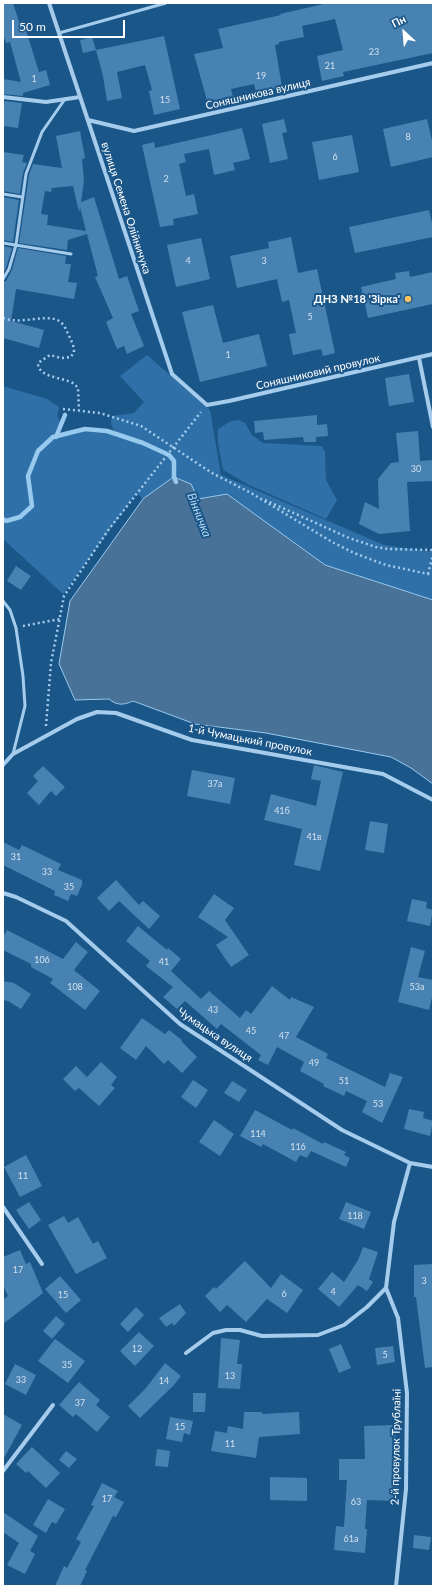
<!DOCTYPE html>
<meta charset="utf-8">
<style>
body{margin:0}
#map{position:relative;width:436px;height:1589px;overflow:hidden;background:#1b5689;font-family:Lato,sans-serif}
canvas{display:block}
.frame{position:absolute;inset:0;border:4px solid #fff;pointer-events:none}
.north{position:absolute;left:384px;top:12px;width:40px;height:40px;-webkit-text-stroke:3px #1b5689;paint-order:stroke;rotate:334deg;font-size:11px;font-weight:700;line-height:16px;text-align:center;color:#fff}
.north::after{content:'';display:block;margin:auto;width:14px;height:18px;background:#fff;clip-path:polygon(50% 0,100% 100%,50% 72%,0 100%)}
.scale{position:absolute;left:12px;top:20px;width:113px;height:18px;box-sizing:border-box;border:2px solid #fff;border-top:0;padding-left:5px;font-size:12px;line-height:14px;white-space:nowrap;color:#fff;-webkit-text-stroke:3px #1b5689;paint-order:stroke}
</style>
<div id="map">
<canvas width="436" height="1589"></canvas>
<div class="frame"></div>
<div class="north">Пн</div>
<div class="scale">50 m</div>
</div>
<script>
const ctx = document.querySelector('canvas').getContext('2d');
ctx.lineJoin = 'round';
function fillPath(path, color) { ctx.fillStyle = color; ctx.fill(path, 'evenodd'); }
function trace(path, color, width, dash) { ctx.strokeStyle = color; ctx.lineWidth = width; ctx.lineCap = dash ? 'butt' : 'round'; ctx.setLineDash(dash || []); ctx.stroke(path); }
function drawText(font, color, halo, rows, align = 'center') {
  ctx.font = font + ' Lato,sans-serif'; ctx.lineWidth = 4; ctx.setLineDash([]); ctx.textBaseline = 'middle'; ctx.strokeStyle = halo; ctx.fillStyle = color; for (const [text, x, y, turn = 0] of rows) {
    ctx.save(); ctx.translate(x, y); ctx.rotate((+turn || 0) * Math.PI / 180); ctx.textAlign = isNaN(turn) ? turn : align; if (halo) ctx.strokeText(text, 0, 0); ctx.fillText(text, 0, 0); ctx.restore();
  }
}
fillPath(new Path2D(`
 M147,355L210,410L221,475L384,545L433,552V600L325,565L227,494L198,499L191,484L174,477L143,499L137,493L63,594L3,539V386L47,399L59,407L57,416L61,423L54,437L85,429L115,434L111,423L112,416L134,413L144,402L120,376Z
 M239,420L245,423L252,435L263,443L322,446L325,452L326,480L337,500L326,519L249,485L223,470L218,443V429L231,421Z`), '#2e70a7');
const water = new Path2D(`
 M174,477L191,484L198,499L227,494L325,565L433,600V784L411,768L391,757L266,733L195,724L133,701C124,705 117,706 109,699L75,700L59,664L70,601L143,499Z`);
fillPath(water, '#487297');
trace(water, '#98c9ef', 1);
trace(new Path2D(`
 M56,437L65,415
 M3,519L6,521L20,517L32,506L28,476L38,451L53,437L85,429L107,431L143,443L169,455L174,461V477L176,482`), '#98c9ef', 4.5);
fillPath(new Path2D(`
 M3,3H13L19,22L23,21L39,72L46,70L50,85L23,93V96L3,94V79L21,82L10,42L6,43L3,34Z
 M328,3H433V53L343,72L344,76L322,81L317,56L343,50L335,19L302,26L304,37L279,42V44L275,45L282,87L256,92L254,84L231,89L233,97L208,104L194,54L223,48L218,29L281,15L280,14Z
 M164,36L180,109L154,115L149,91L152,90L145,65L117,72L122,98L107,101L103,76L96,50Z
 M92,37L96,50L83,53L80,40Z
 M3,101L22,103L18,128L3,126Z
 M284,119L287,132L282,133L288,159L270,163L262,124Z
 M427,119L433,145V157L391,167L383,129Z
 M242,128L250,159L233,163L235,170L214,175L209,149L184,154L186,162L179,164L186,196L194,194L198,214L173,219L174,225L160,227L142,145L154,142L155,148Z
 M80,131L85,158L82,159L84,181L81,202L94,197L119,279L127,276L139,311L131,314L144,346L127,354L124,346L117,349L106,322L113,318L95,277L98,276L87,234L68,240L67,250L19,243L29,175L33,164L62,168L56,136ZM73,186L79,212L80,207L86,231L47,225L48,215L41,214L45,191L51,192L52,188Z
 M352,135L359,172L319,180L312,142Z
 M3,152L24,155L22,162L27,163L23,173L20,194L3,191Z
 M3,197L19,200L13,242L3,240Z
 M429,210L433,227V237L355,253L349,227Z
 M291,237L298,273L317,269L335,353L323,356L321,349L293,355L289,334L296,333L289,300L282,302L277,279L237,288L230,256L269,248L268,242Z
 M201,238L210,279L176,287L167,245Z
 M3,246L12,248L6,268L3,273Z
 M18,248L66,256L65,264H71L68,282L77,283L74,299L16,289L11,321L44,330L39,348L3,338V282L6,281L12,270Z
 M409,271L410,277L433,272V304L368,318L361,287L396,279L395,273Z
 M213,305L223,343L259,334L267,366L200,382L182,312Z
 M409,374L414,402L389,406L385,378Z
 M317,415V425L327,424L328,436L316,437V442H304L303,437L264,440L263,432L255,433L254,421Z
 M418,431L420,461L433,460V481L407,482L410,531L379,534L359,524L365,502L379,509L378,479L391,463L399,462L396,433Z
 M16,566L31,576L21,590L7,581Z
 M314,765L343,772L320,871L294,865L302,829L264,820L271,794L316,806L321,781L311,779Z
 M43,766L65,787L56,796L51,791L39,805L27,793L38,781L33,776Z
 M192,770L235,778L230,804L187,796Z
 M370,821L388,824L384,853L365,850Z
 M3,842L19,850L22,845L61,864L58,870L82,880V885L77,896L71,894L68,901L54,895L55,891L3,865Z
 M116,880L139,905L143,901L160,916L149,929L119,901L109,911L97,898Z
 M214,894L234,908L225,920L249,955L231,967L216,945L228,937L198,917Z
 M412,899L427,902L426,908L433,910L430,926L407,921Z
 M138,926L167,950L168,948L181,959L171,971L201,999L209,991L240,1018L246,1010L251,1014L272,986L290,1000L291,997L314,1007L296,1037L328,1054L326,1058L385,1087L390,1073L403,1077L382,1123L362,1112L367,1101L346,1091L344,1096L323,1086L324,1084L300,1071L304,1062L277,1047L268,1065L258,1060L261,1055L221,1024L217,1029L185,1001L177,1009L163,997L173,987L146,966L150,961L126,941Z
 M7,930L63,959L76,942L88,952L74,970L100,991L85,1010L50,983L53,979L31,967V964L3,950V937Z
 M411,947L425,951L418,977L433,980V993L429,1010L398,1002Z
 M3,981L14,983L31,994L21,1009L8,1001L3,1000Z
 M142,1018L165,1034L169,1030L182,1040L181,1041L197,1057L182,1073L168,1060L164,1064L146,1046L136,1060L120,1048Z
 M101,1062L117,1077L111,1085L115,1088L99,1106L79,1088L75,1091L63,1079L76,1066L87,1077Z
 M193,1080L208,1090L196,1108L181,1097Z
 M232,1081L247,1090L239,1102L224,1093Z
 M409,1109L424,1112L423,1118L433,1121L430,1136L404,1129Z
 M255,1110L292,1130L293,1128L323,1144L324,1142L346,1152L344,1155L350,1158L346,1167L311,1151L307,1158L300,1155L296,1162L263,1144L261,1147L240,1136Z
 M214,1120L234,1134L220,1156L199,1142Z
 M26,1155L42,1186L20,1197L4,1167Z
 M29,1202L41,1220L29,1229L16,1210Z
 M346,1202L371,1212L364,1229L339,1219Z
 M64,1216L68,1223L78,1217L93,1244L98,1241L107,1258L76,1274L48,1225Z
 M363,1247L378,1252L369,1279L373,1282L367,1291L358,1285L339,1307L318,1289L332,1272L344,1282L358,1260Z
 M20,1250L26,1264L30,1262L43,1293L3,1324V1300L8,1296L3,1285V1257Z
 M245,1261L271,1288L281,1274L303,1290L287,1313L267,1299L246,1322L227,1305L220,1312L205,1296L214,1287L216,1289Z
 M433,1264V1367L425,1368L416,1297H414V1265Z
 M60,1276L81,1300L66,1313L45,1289Z
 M180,1304L186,1313L174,1326L172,1323L166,1327L159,1318Z
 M136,1307L144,1315L128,1332L120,1324Z
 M56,1316L65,1324L52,1339L43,1331Z
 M139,1332L154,1346L135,1366L120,1351Z
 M221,1338L240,1340L237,1364H242L240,1389L218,1388Z
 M55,1339L85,1361L68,1383L38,1361Z
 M341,1344L351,1368L339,1373L329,1349Z
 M393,1346L395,1362L377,1365L375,1348Z
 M165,1363L181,1376L174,1385L140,1418L128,1406L146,1388Z
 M15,1364L36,1375L26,1395L5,1384Z
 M79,1382L100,1400L96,1405L110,1417L97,1432L76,1414L73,1417L59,1405Z
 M193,1393H206L205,1412H193Z
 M244,1412H262V1414L299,1412L300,1434L259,1437L256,1458L211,1451L215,1431L227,1433L228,1426L243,1429Z
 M3,1414L22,1425L3,1460Z
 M170,1417L193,1421L190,1435L184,1433L182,1442L166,1439Z
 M395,1425L398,1474L397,1501L367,1500L365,1529H367L365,1553L334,1550L336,1526L344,1527L347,1480H339V1459H365L364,1426Z
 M32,1447L60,1473L46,1488L28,1471L26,1473L16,1464Z
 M157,1449L170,1451L168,1467L155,1466Z
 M66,1451L77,1459L69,1468L59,1460Z
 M270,1477L307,1478V1501L270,1500Z
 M102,1483L118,1491L114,1497L124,1502L116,1517L113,1516L85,1570L87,1571L80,1586H55L64,1566L67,1568L81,1542L76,1539L94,1506L91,1505Z
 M48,1499L65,1509L56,1524L52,1522L46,1533L33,1525Z
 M3,1512L38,1536L30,1551L35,1554L25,1574L7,1565L19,1543L3,1532Z
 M414,1535L431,1537L429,1550L413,1548Z`), '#4882b3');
trace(new Path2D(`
 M3,318C21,325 44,314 57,320C63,322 66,329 68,334C71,340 74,345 74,352L71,357L61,358L50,355L38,363C38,377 60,377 70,382C74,383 76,386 78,388L79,410
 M63,409L100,413L141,426L212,473L251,493L332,542L354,553L386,565L433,575
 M265,500L349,538L376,547L389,549L433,550
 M428,574L433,555
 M23,626L60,619
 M46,726L51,663L64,596L109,529L201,412`), '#a5ccec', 2.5, [2, 3]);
trace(new Path2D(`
 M59,33L166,3
 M3,194L22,197
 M3,243L71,254
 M3,279L9,269L16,245L26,174L42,132L65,99
 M3,601L10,610L16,628L23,676L25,706L13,754`), '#a5ccec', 3);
trace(new Path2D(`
 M49,3L172,374L207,405L229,401L433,354
 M3,97L46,102L80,97
 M88,120L134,131L433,63
 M419,358L433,427
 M3,765L13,754L77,719L97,712L116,713L192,740L383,774L433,800
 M3,893L16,897L66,921L180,1024L342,1130L410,1163L433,1167
 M3,1207L42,1264
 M386,1288L398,1318L407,1393L406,1489L396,1586
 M186,1353L213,1333L226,1330H240L262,1336L318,1335L344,1325L367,1307L386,1288L394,1222L410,1163
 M3,1471L53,1405`), '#a5ccec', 4);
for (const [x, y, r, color] of [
 [408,299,4,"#fec161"]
]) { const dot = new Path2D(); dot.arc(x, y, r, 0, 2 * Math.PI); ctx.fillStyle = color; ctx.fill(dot); trace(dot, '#1b5689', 1.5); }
drawText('9px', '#d1e0ec', null, [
 ["23",374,52],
 ["21",330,66],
 ["19",261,76],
 ["1",34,79],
 ["15",165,100],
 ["8",408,137],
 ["6",335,157],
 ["2",166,179],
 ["4",188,261],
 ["3",264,261],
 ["5",310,317],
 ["1",228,355],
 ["30",416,469],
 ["37а",215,784],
 ["41б",282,811],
 ["41в",314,837],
 ["31",16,857],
 ["33",47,872],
 ["35",69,887],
 ["106",42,960],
 ["41",164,962],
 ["108",75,987],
 ["53а",417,987],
 ["43",213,1010],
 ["45",251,1031],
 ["47",284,1036],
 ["49",314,1063],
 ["51",344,1081],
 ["53",378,1104],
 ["114",258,1134],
 ["116",298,1147],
 ["11",23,1176],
 ["118",355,1216],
 ["17",18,1270],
 ["3",424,1281],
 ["4",333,1292],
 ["6",284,1294],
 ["15",63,1295],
 ["12",137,1349],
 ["5",385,1355],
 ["35",67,1365],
 ["13",230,1376],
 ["33",21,1380],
 ["14",164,1381],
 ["37",80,1403],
 ["15",180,1427],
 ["11",230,1444],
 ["17",107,1499],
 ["63",356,1502],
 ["61а",351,1539]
]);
drawText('11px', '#fff', '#1b5689', [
 ["Соняшникова вулиця",258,94,-13],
 ["вулиця Семена Олійничука",126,208,72],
 ["Соняшниковий провулок",318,372,-13],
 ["1-й Чумацький провулок",250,740,11],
 ["Чумацька вулиця",215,1035,34],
 ["2-й провулок Трублаїні",396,1447,-89]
]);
drawText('bold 11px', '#fff', '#1b5689', [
 ["ДНЗ №18 'Зірка'",400,299]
], 'right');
drawText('italic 12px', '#b0d6f4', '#1b5689', [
 ["Вінничка",199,515,69]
]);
</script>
